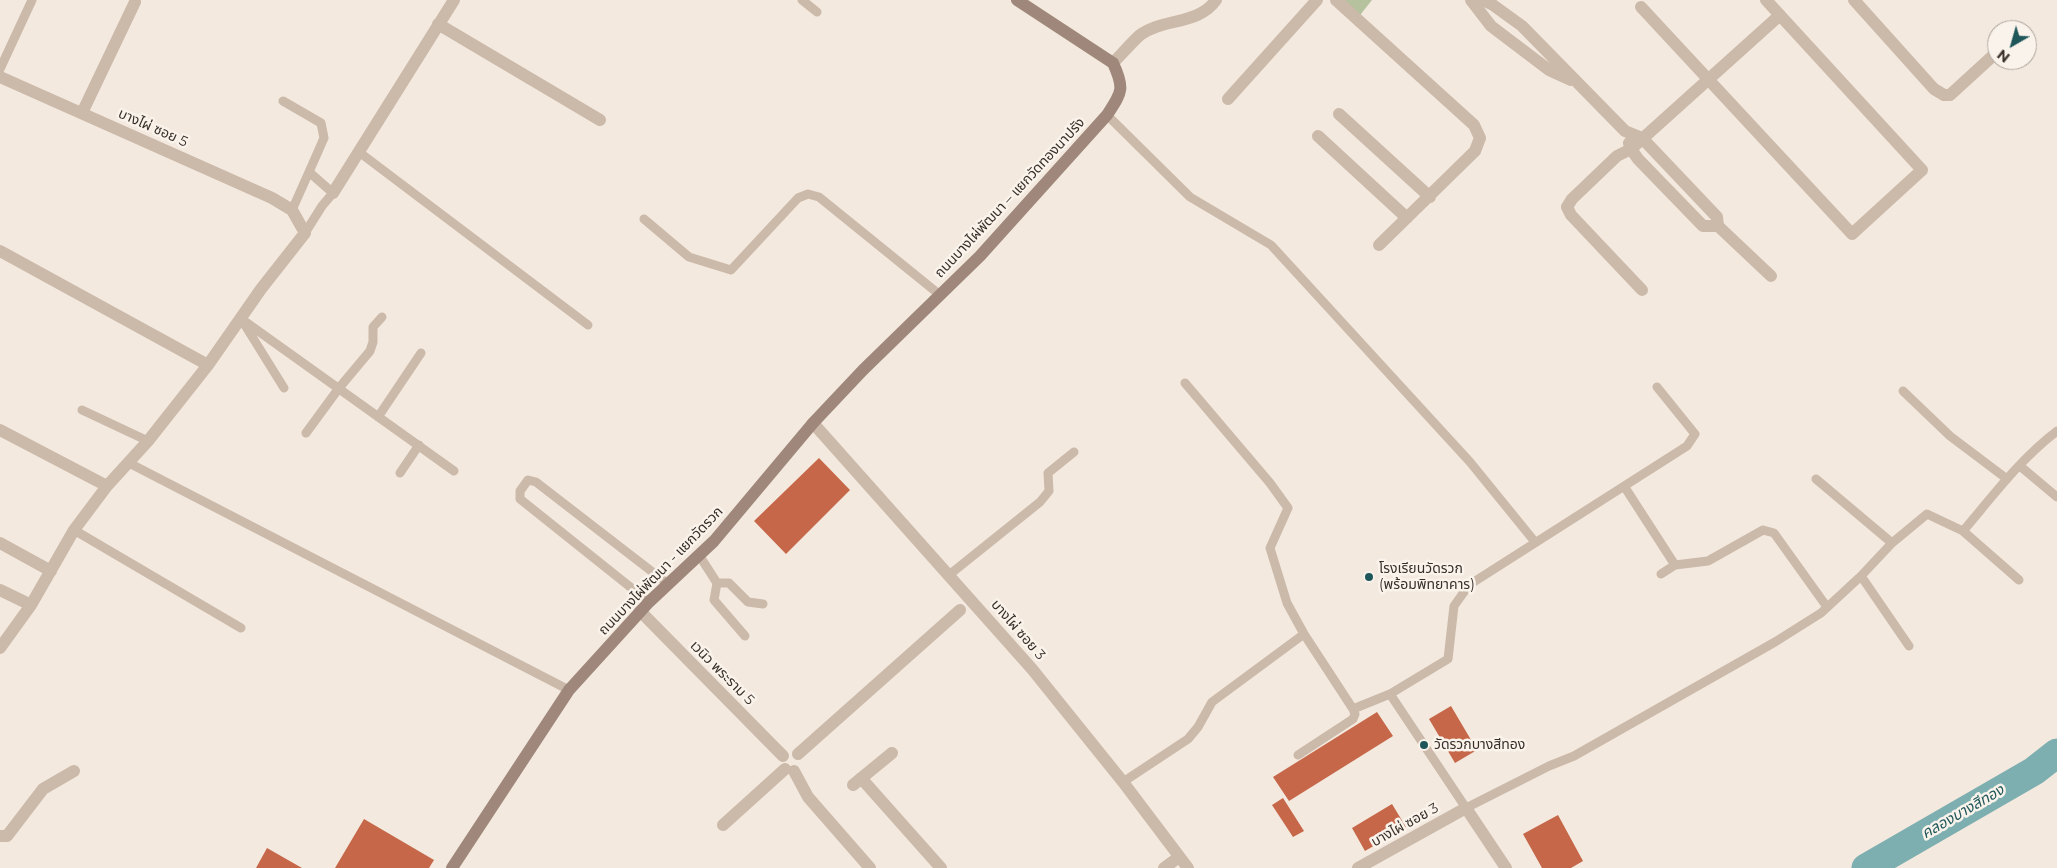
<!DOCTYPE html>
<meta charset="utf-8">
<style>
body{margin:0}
#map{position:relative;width:2057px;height:868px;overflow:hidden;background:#f3e9de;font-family:Montserrat,sans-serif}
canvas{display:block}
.north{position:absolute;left:1987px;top:20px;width:50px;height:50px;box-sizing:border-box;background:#faf3eb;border:1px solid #aca49d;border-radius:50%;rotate:218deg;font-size:14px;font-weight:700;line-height:20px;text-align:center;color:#382e29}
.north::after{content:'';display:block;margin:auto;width:18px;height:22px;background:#1e565a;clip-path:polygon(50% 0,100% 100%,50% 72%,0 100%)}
</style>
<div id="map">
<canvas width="2057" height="868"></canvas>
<div class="north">N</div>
</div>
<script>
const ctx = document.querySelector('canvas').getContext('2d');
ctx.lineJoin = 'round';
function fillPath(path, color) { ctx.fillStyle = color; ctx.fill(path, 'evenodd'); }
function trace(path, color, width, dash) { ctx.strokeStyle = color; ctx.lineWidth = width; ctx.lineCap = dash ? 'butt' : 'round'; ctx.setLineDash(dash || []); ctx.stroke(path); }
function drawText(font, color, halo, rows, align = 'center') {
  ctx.font = font + ' Montserrat,"Noto Sans Thai",sans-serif'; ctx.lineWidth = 5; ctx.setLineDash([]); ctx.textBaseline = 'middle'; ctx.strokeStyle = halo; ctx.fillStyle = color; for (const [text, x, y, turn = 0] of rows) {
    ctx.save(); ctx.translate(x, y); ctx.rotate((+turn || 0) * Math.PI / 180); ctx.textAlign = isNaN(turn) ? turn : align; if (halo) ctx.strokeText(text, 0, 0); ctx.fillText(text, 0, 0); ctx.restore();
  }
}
fillPath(new Path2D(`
 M1336,0H1372L1357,19Z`), '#b6c29e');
trace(new Path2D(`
 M1866,868L2034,771L2057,753`), '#7daeb0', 29);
fillPath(new Path2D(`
 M819,458L850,490L786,554L754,521Z
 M1451,706L1477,750L1455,763L1429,719Z
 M1377,712L1393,736L1289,801L1273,777Z
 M1283,798L1304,831L1293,837L1272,805Z
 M1392,804L1406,827L1365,851L1352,828Z
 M1558,815L1583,861L1571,868H1542L1523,834Z
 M364,819L434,860L429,868H335Z
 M267,848L302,868H256Z`), '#c66749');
trace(new Path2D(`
 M802,0L817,12
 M0,69L32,0
 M283,101L321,123L324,138L309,172
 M1107,115L1190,197L1271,245L1470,462L1535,542
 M359,152L588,325
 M292,210L309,172L333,193L322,206L305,233
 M644,219L689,257L731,270L798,198L808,194L819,197L940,295
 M240,318L454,471
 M243,322L284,388
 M1185,383L1270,483L1288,508L1270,548L1287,603L1304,634L1353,709L1355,714L1353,719L1298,755
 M1657,387L1695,434L1687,446L1469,585L1454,606L1448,659L1390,694L1466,808L1549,766L1574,756L1775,642L1821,613L1861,576L1892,543L1927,514L1963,531L2019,580
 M1903,391L1950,436L2007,479
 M82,410L148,441
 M378,417L421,353
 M306,433L339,388L370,351L373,342V327L382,317
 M129,463L569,690
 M2020,466L2057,497
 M400,473L419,445
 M1816,479L1892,543
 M1624,486L1675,565
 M74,530L241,628
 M1963,531C1992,497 2021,458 2057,431
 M699,555L717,583L714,600L745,636
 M1661,574L1675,565L1708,561L1763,530L1774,533L1827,607
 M949,575L1040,502L1049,491L1048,473L1074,452
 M1861,576L1909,646
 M717,583H729L748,602L763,604
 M649,602L520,499V491L528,480L536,482L668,584
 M1353,709L1390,694
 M1123,782L1188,739L1198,727L1212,702L1304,634`), '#cbb9aa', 9);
trace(new Path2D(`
 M1336,0L1474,125L1480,138L1475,151L1379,245
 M1471,0L1491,26L1549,70L1571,80
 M1483,0L1493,5L1522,26L1625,131L1642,138L1717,217L1718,226L1771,276
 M1854,0L1934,89L1944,95H1950L1997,52
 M1641,7L1852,234L1922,170L1766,0
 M438,24L600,120
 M1113,63C1122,54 1131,43 1140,35C1163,18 1199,25 1216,0
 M0,77L272,198L292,210L305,233L261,289L208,365L148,441L107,486L74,530L31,605L0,648
 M1228,99L1317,0
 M82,113L135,2
 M1339,114L1430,197
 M1318,136L1407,218
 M1629,143L1631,149L1638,159L1703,226H1718
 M333,193L454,0
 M0,251L208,365
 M1642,290L1571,215L1567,207L1572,199L1617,156L1631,149L1780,15
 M813,423L1032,669L1123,782L1188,868
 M0,430L107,486
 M0,543L51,571
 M0,590L31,605
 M640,611L783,756
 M798,754L960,610
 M794,771L808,797L870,868
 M861,778L941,868
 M853,785L892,753
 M723,825L785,769
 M0,836H7L43,789L74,771
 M1164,868L1179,857
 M1358,868L1466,808L1506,868`), '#cbb9aa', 12);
trace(new Path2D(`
 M452,868L569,690L649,602L714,541L813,423L863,370L980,256L1107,115C1122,92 1125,89 1113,63L1017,0`), '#9f887b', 12);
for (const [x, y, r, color] of [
 [1369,577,5,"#1e565a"],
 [1424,745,5,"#1e565a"]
]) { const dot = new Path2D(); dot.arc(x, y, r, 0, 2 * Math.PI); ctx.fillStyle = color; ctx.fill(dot); trace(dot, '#faf3eb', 2); }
drawText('14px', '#382e29', '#faf3eb', [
 ["บางไผ่ ซอย 5",153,128,24],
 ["ถนนบางไผ่พัฒนา – แยกวัดทองนาปรัง",1010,198,-47],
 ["ถนนบางไผ่พัฒนา - แยกวัดรวก",661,571,-46],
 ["บางไผ่ ซอย 3",1018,630,49],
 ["เวนิว พระราม 5",722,673,45],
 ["บางไผ่ ซอย 3",1405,825,-29]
]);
drawText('14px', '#382e29', '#faf3eb', [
 ["โรงเรียนวัดรวก",1379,569],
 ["(พร้อมพิทยาคาร)",1379,585],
 ["วัดรวกบางสีทอง",1434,745]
], 'left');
drawText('italic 15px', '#1e565a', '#faf3eb', [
 ["คลองบางสีทอง",1963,812,-30]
]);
</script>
